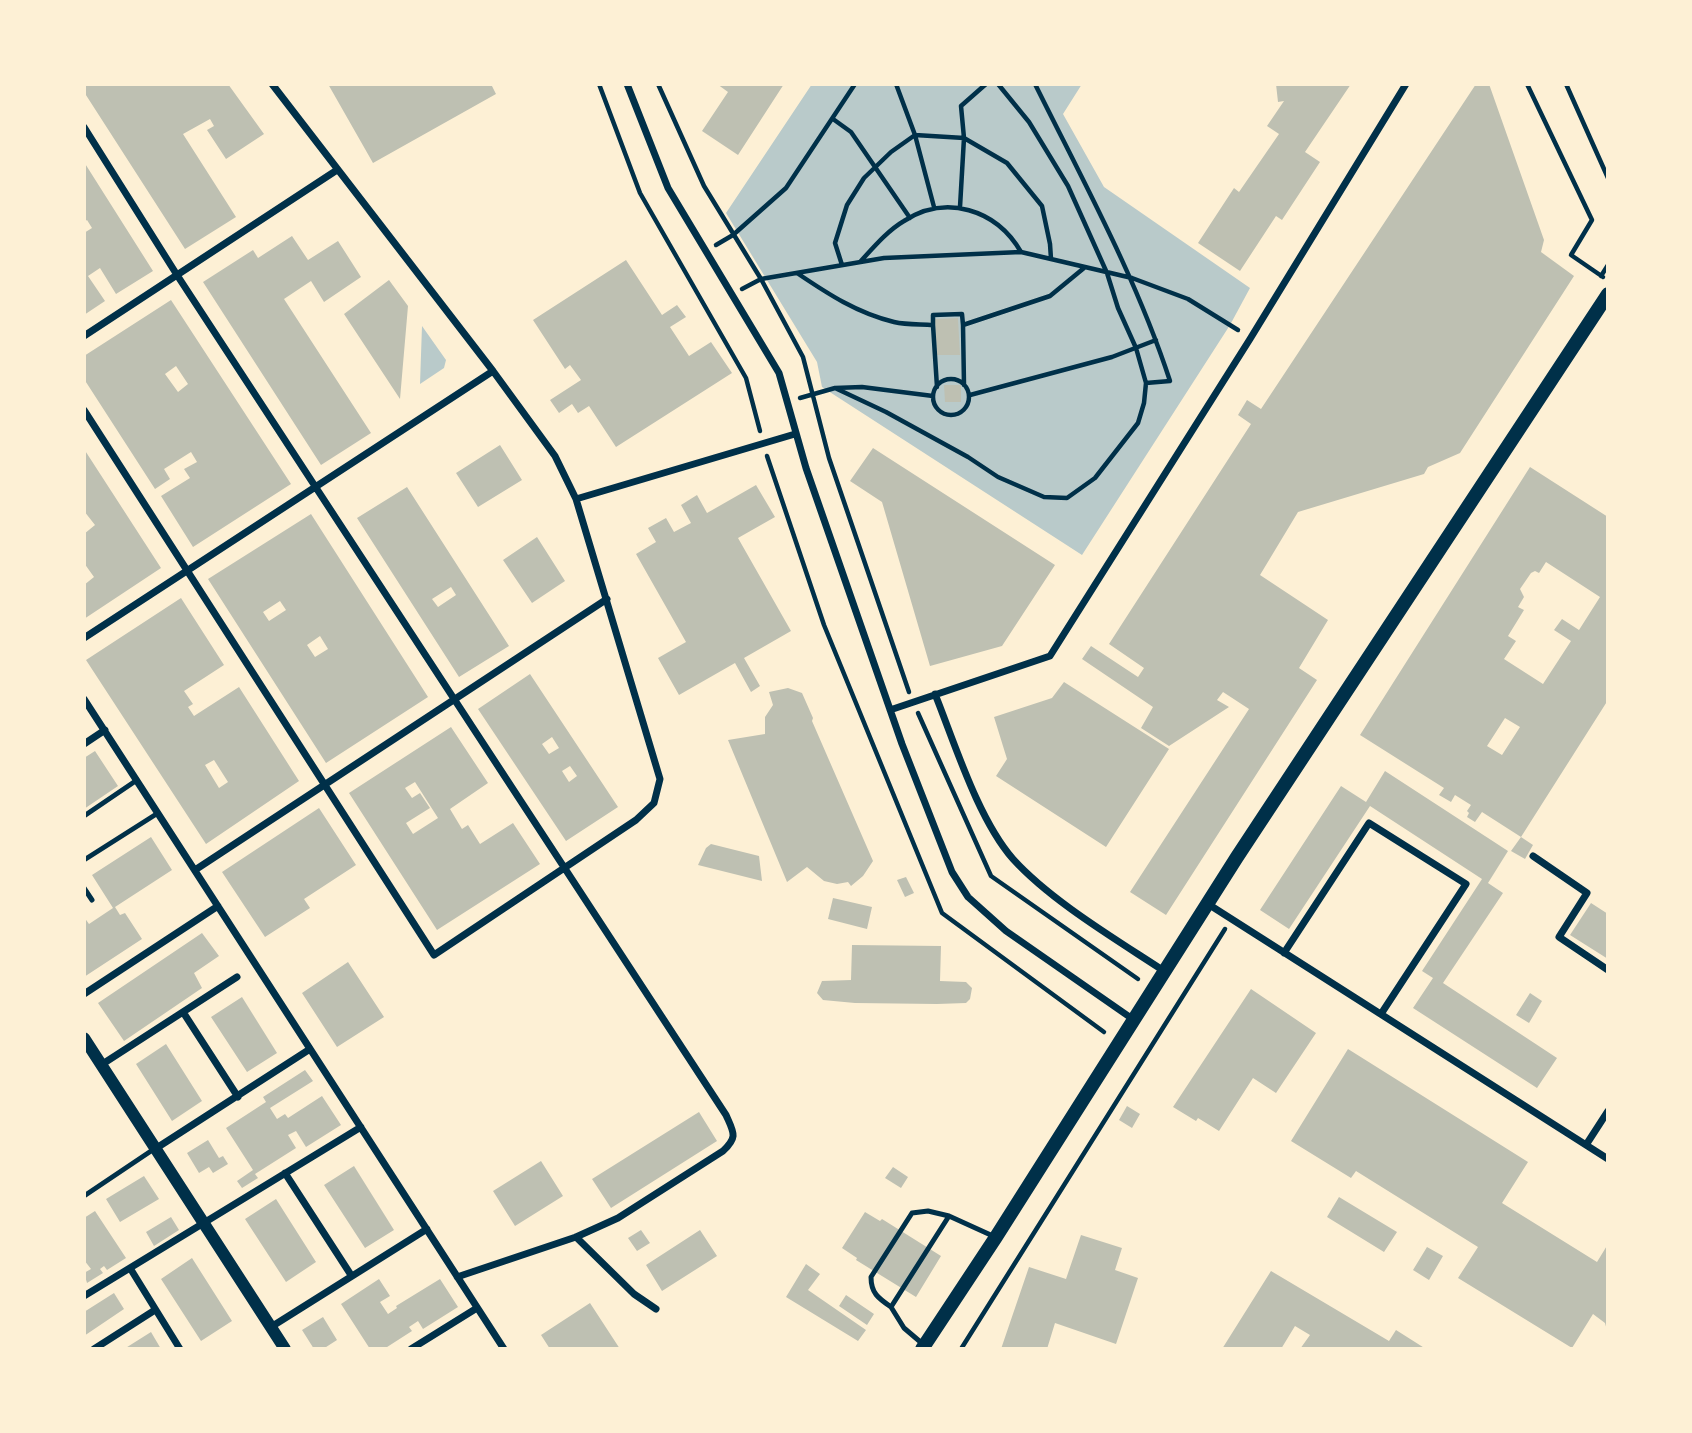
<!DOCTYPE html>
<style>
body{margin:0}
#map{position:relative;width:1692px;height:1433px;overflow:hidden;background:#fdf0d5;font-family:"Archivo Narrow",sans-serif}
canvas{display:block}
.frame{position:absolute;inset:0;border:86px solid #fdf0d5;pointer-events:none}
</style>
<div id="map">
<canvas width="1692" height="1433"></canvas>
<div class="frame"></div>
</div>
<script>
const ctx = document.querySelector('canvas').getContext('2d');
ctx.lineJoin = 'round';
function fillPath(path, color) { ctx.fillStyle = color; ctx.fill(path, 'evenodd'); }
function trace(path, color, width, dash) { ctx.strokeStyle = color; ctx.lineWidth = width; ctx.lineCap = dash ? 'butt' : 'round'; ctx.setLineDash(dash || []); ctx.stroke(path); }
fillPath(new Path2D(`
 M812,84H1082L1063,114L1104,187L1250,288L1230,325L1082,555L822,387L817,362L726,213Z
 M422,326L446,360L444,368L420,384Z`), '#b9caca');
fillPath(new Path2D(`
 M84,84H228L264,134L226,159L207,130L214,126L210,119L183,134L236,217L185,249L84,92Z
 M328,84H491L496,94L373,163Z
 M717,84H784L738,155L702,131L728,92Z
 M1276,84H1351L1305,152L1320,162L1282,220L1276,216L1240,271L1198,243L1234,188L1239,192L1279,134L1267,126L1284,101L1278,102Z
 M1476,84H1489L1544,240L1541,252L1574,276L1460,453L1428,467L1424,474L1298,512L1260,575L1328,620L1299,668L1317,680L1166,915L1130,892L1249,709L1223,692L1217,700L1229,707L1169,746L1141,728L1153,707L1082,659L1091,646L1138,677L1144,668L1109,644L1251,424L1238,415L1247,400L1261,409Z
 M84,162L153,271L116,294L100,268L88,276L105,301L84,315V233L92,228L87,220L84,222Z
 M292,236L308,260L338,241L361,277L324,302L311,281L284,299L371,433L321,465L203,282L253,250L258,258Z
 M626,260L662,315L677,305L686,317L670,327L689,356L711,342L732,373L616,447L589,406L578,413L572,404L559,413L550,400L581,380L570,365L565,369L533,320Z
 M389,280L408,306L400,399L344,314Z
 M171,300L291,484L193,547L161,496L190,478L184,469L197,462L191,452L164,469L170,479L155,489L84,379V356ZM176,366L188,384L178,392L165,374Z
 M958,318L960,355H937L935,319Z
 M944,385H961V402H945Z
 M500,445L522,480L478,507L456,473Z
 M873,448L1055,565L1002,646L930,666L882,502L850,481Z
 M84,449L161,568L84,619V585L94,577L84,563V534L95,525L84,511Z
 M1530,467L1608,517V700L1521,837L1482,812L1475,822L1467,817L1469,813L1467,811L1471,805L1455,795L1451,802L1439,795L1444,788L1360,735ZM1546,562L1600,597L1579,630L1562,619L1554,630L1571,641L1543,684L1504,659L1516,641L1508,636L1524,610L1518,607L1524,597L1520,589L1531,573L1535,571L1539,573ZM1505,718L1520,727L1502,755L1487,746Z
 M756,485L775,517L738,538L791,631L744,658L760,686L751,692L735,663L679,695L658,658L686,642L636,554L656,542L648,528L666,518L674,532L691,523L681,505L697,495L707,513Z
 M407,487L509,646L459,677L357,518ZM451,587L456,595L438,607L432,599Z
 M311,514L428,697L326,763L208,579ZM280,601L286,610L269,621L263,612ZM320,636L328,649L315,657L307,645Z
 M537,537L565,581L532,603L503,560Z
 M181,598L224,665L184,691L193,704L188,707L194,716L239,687L299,781L206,844L86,660ZM214,760L228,782L219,788L205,765Z
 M530,674L618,807L566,841L478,709ZM552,737L559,748L549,754L542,744ZM570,766L577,776L569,782L562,771Z
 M1064,682L1169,749L1106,847L996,776L1007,759L994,717L1052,698Z
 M788,688L802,693L813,718L812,721L873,861L863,876L851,886L848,882L837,884L824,881L807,867L787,882L728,740L765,734V717L773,705L769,692Z
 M451,727L488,783L450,809L462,829L468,825L480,844L513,823L540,864L437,930L349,793ZM415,782L438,818L413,834L406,823L430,808L420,793L412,798L405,788Z
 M95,751L118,786L84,809V758Z
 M1385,771L1508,851L1488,883L1503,893L1443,983L1557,1058L1537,1088L1413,1008L1433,978L1422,971L1482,879L1370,806L1289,929L1260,910L1341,786L1366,802Z
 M319,808L356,865L304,899L310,908L265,937L222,872Z
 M151,837L172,870L115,907L120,915L125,913L142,939L84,977V917L89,924L113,908L92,875Z
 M1521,837L1533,845L1525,859L1511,851Z
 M711,844L759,856L762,881L698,865L706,848Z
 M906,877L914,893L905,897L897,880Z
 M833,898L872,907L867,929L828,919Z
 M1591,903L1608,914V959L1570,935Z
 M202,933L219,956L194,973L202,988L124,1041L98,1003Z
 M852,945L941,946L940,981L966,982L972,988L970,999L966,1003L937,1004L855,1003L823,1000L817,993L822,981L851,980Z
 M348,962L384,1017L337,1047L302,993Z
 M1251,989L1316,1033L1276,1093L1253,1078L1219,1131L1198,1118L1196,1121L1173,1107Z
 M1530,993L1542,1001L1529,1023L1516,1015Z
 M242,997L277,1053L247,1072L211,1017Z
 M166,1044L202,1101L172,1121L136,1064Z
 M1348,1049L1528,1162L1502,1203L1597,1262L1608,1244V1334L1605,1323L1593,1314L1572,1348L1458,1278L1478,1247L1356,1171L1351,1178L1291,1141Z
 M305,1070L313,1081L270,1108L277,1119L285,1114L288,1118L322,1096L341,1125L306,1147L296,1131L288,1135L296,1148L255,1174L258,1178L242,1188L237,1181L253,1170L226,1128L266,1102L263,1097Z
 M1127,1106L1140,1114L1132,1128L1119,1120Z
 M699,1112L717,1141L611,1208L592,1179Z
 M208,1140L219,1158L223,1156L228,1164L213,1173L209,1167L199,1173L187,1153Z
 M541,1161L563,1196L515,1226L493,1191Z
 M354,1166L394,1230L365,1248L324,1185Z
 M893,1167L908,1177L901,1188L885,1178Z
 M144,1176L159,1199L120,1222L106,1199Z
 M1339,1197L1397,1232L1384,1252L1327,1217Z
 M276,1199L316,1262L286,1282L245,1219Z
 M95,1211L126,1258L107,1270L104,1266L100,1269L103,1273L87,1283L84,1273L91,1269L84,1260V1218Z
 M865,1212L880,1221L882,1219L941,1256L916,1297L856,1260L857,1258L842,1248Z
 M171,1217L179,1230L154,1246L146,1232Z
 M641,1230L650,1243L637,1251L628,1238Z
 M700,1230L717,1256L662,1291L646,1265Z
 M1081,1235L1122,1248L1115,1270L1138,1278L1116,1344L1055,1323L1047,1349H1001L1029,1267L1066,1279Z
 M1427,1247L1443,1256L1429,1280L1413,1270Z
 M192,1258L232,1321L201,1341L161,1279Z
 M806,1264L820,1274L808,1290L866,1330L858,1341L786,1297Z
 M1271,1271L1389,1341L1396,1330L1426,1349H1300L1310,1335L1295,1326L1281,1349H1222Z
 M379,1279L390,1296L380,1302L388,1314L397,1308L396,1306L440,1279L458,1307L423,1329L418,1321L409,1327L412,1331L384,1349H370L341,1304Z
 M114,1293L124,1309L84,1336V1312Z
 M846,1295L874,1314L867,1325L839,1306Z
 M590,1303L620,1349H550L541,1335Z
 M323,1317L337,1340L323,1349H314L302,1330Z
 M151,1332L161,1349H124Z`), '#bec0b2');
trace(new Path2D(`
 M599,84L640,193L746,378L760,431
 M658,84L704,186L761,279L803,357L829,458L909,692
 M896,84L915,135L934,207
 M1035,84C1083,181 1136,277 1170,381L1146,383
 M1527,84L1592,220L1571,255L1603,277
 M1566,84L1608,178
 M833,119L851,132L910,218
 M960,207L964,138L961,106L986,84
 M716,245L733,235L786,188L855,84
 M860,262C873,248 887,231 904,221C946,194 996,209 1021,252
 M842,265L835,243L847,205L864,178L891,152L915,135L964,138L1007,163L1042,206L1050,244L1051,259
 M797,273C828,294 857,313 894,322C907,325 920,324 933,325V315L962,314L963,325L1050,296L1084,268
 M1601,276L1608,265
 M742,289L761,279L884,258L1021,252L1132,278L1188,299L1238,330
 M933,325L937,387
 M963,325L964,385
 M933 397a18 18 0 1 1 36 0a18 18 0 1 1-36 0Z
 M835,388L886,412L968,457L998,477L1044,497L1067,498L1095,478L1138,423L1144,403L1146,383L1136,348L1118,308L1107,273L1068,186L1029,122L998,84
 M970,395L1112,357L1156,340
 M800,398L835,388L862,387L933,396
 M767,456L824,625L942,913L1104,1032
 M918,713L991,876L1138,979
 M961,1349L1225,929`), '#003049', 4.5);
trace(new Path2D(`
 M84,816L137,780
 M84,860L158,813
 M84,888L92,900
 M84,1196L154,1149
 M891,1307C878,1298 871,1293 871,1277L912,1213L928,1211L949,1216
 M924,1345L904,1328L891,1307L949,1216L993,1236`), '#003049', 5);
trace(new Path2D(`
 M627,84L668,188L779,373L806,468L902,744L952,872L968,897L1006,931L1134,1020
 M84,127L177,275L726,1115C734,1133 738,1137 723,1151L618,1218L576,1237L457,1277
 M84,336L337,170
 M84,410L434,955L636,820L654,803L660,779L576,499L555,456L493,371L272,84
 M576,499L795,434
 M84,638L493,371
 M935,694C955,744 978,819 1013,859C1051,901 1117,940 1164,971
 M84,699L504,1349
 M890,710L1050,656L1250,339L1406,84
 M84,744L105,730
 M1533,856L1587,893L1559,937L1608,970
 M195,870L607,599
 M1208,904L1608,1159
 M1284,953L1369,823L1466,884L1381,1014
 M84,994L218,906
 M183,1012L238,1097
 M101,1065L237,977
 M1586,1145L1608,1111
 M155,1149L310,1049
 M285,1173L351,1275
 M576,1237L634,1294L656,1309
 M130,1268L180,1349
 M84,1296L361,1127
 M271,1327L427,1229
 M94,1349L155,1310
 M411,1349L477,1308`), '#003049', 7);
trace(new Path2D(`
 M84,1038L285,1349`), '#003049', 12);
trace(new Path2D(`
 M922,1349L996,1237L1237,857L1608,294`), '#003049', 14);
</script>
